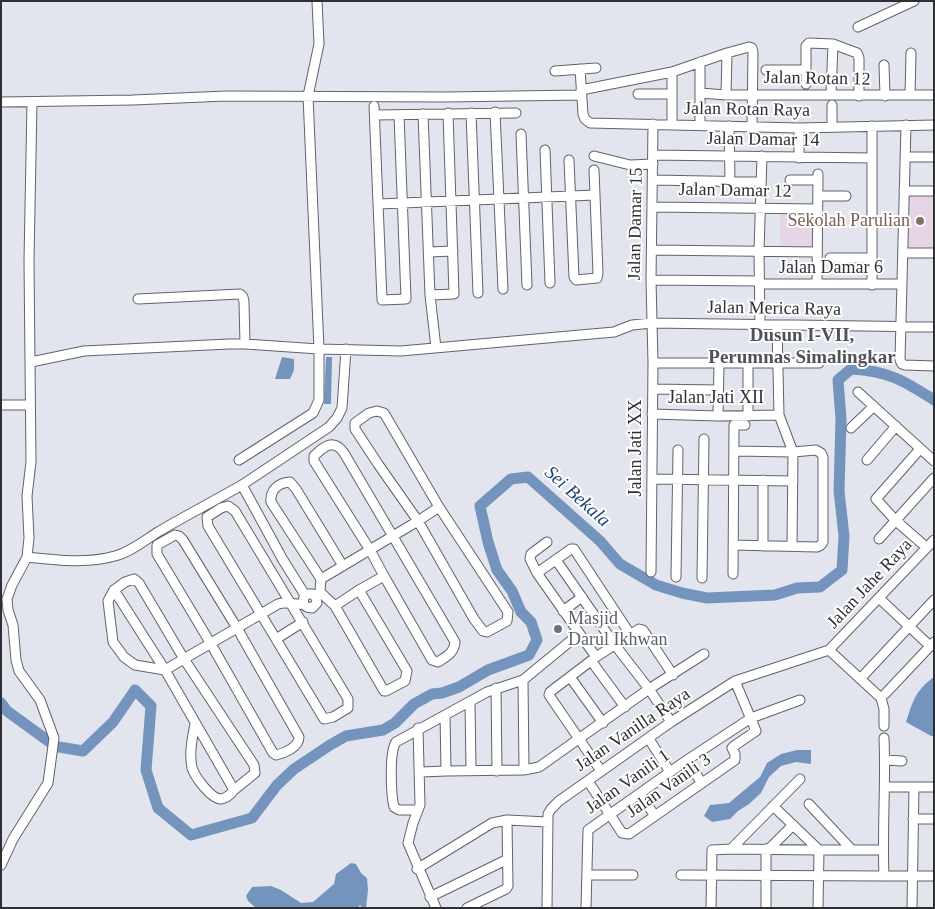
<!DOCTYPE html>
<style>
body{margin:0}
#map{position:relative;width:935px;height:909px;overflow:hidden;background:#e2e5ee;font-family:Georgia,serif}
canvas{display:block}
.frame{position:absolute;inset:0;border:2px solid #2e2f33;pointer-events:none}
</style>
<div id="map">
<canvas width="935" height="909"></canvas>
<div class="frame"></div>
</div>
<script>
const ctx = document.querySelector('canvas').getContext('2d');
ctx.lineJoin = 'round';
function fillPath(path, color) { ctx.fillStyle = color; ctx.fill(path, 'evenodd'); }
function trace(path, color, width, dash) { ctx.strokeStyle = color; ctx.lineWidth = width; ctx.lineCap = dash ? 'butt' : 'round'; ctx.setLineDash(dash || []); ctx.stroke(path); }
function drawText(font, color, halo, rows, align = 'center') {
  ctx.font = font + ' Georgia,serif'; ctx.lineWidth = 4; ctx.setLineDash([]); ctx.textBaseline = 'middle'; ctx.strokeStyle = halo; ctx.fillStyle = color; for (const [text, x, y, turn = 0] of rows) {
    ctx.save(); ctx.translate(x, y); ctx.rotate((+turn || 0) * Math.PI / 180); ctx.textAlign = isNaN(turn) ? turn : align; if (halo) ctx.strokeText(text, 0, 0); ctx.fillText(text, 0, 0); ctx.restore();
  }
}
fillPath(new Path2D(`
 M907,193L934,194V249H907Z
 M780,209H815V250H780Z`), '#e7d5e6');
fillPath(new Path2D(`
 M282,357L294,359V370L290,379H275Z
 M326,357H332L331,404H324Z
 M934,677V736H931L906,722C913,701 915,691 934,677Z
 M797,750H811V764L796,762L781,766L769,777L761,793L749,804L738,811L730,819L712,822L704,816L710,805L729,803L760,777L767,763L781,754Z
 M351,863L356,864L361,873L367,878L368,890L366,908H362L360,905L358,908H256L248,901L246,896L252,887L271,886L281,890L301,903L313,902L334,884L336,874Z`), '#7493bd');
trace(new Path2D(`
 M1,703L7,711L51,743
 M59,747L83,751L113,722L135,690L151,706L146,770L158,808L191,835L252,818L277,785L294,769L330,745L346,736L383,730L395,723L414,704L432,694L442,693L459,687L488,670L529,655L537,640L531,622L521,612L512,591L497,570L488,542L480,506L511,479L528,477L600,541L620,564L656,585L682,593L707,598L775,595L797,588L820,587L842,570L844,536L839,491L841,419L838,380L851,369C888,371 903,380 934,400`), '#7493bd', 11);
const minor = new Path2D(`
 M858,27L914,1
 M884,65L885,96
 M580,69L583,114L585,119L590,123L799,128L934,125
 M766,70H806
 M555,71L596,68
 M806,84V46L809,43L833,44L857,53L859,58V96
 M581,90L672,72L727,53L749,47L752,48L753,53L752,126
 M700,93L726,95H934
 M638,94H672
 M726,95L727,53
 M831,95L833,44
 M910,95L911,53
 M1,102L133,100L226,96L446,97L581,95
 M832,105V127
 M374,106L382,300L406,299L399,115
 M495,112L503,289
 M471,113L478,293
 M423,114L430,295L436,348
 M375,115L516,113
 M672,125V72
 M700,125V62
 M906,125L900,360L902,364L905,365L934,366
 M729,126L730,181
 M872,126V285
 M799,128V158
 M521,134L527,285
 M545,150L550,283
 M653,155L872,158
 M594,156L630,165L653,164
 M905,157H934
 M569,160L574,277L576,280L597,278L598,273L594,170
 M653,180L761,182
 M790,180H818
 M904,191H934
 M818,196H846
 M379,204L595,195
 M653,207L817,209
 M652,250L817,252
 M429,252L453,251
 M903,253H934
 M830,258H872
 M651,280L759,281
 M759,284H902
 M817,284L818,174
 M430,295L454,294L448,113
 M138,299L240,294L243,297L244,302L245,344
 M760,326L759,251L762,156
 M777,326L779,415L793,452L792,546
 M31,362L84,351L229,344H245L319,349L401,351L614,332L632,325L652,323L934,327
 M653,363H819
 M653,389L718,390
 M858,392L934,461
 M1,405H30
 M652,414L718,416L779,415
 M718,416L719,363
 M748,416V363
 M851,428L874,406
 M920,449L876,499L895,520L926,547
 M239,460L313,413L319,400V349L308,96L319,44L317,1
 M867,460L896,426
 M652,479L793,481
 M228,506L235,511L348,699V708L333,717L324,719L208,526L207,517L221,508Z
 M175,535L179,536L183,540L237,628L299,737C299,747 285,753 276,755L273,753L211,644L157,554V545Z
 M879,539L934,478
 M547,542L531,554L530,559L537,573L596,657
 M733,545L817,547L821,545L823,542V457L821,453L816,450L793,452L734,451
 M763,546V480
 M27,557C55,560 87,564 115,556C130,552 144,541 158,532C185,516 214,501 242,485
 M556,560L615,645L649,689L671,722
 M651,572L653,363L651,280L653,124
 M537,573L571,549H574L630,634
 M733,574L734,425H745
 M676,577L678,450
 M702,578L704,439
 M321,579L271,502C270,490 278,483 290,482L296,489L343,566
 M114,590L125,582L134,579L139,583L184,659L254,765L255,773L234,790
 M114,590L165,670L135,665L124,657L113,642L108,601Z
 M359,590L384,576L370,550L314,461V456C325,445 334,439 344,453L455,642C454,653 447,656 438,662L432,660L384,576
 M320,592L335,606L384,691H386L405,681L407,671L359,590L335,606
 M305,595L283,560L242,485L329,427L337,418L342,408L346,349
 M315,596L320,592L321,579L418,521L439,507L384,413L377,411L369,413L355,423V429L378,464L418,521L474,619L483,631L487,632L507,621L508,612L439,507
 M880,599L930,646
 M563,611L582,597
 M276,639L303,622
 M829,650L881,698L884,709V726
 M592,662L625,707
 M570,677L603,723
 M860,679L934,600
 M523,680L524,770
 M496,688L497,771
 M885,694L934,642
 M470,702L471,770
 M445,715L446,771
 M195,724C192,739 189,753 192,768C195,777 211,799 221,799C227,798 231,794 234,790L165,670L278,604C287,601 294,605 303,604L307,607L312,608L317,603L316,598L313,594H308L304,597L303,604
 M418,728L420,805L413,823L408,843L436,908
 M884,738C886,784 882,830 884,876H934
 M649,739L670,772
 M687,760L701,782
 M885,760L902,761
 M601,771L549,695L550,692L596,657L639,629L643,630L673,675
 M420,772L446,771L524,770L539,767L649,689L704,654
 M588,781L622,833L629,834L735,760V754L732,748L734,746L756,731L735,681
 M885,787H914
 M640,794L655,816
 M809,804L852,850
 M418,810H399L394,807C391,795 389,752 396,742L487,692L523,680L579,634
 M913,819H934
 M793,825L819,850H883
 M731,849L819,850L818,908
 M766,849V908
 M769,849L793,825L773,806
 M1,865L13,839L48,783L54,738L40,700L19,671L16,660L13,625L8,610L7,599L12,585L27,557L29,538L27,496L31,462L29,261L32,102
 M417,869L492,823L507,820L548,822
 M587,875H633
 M681,875L884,876
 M430,897L506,860
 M467,908L506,889L508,886L507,820
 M547,908L548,814L551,809L559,801L671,722L735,681L829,650L934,540
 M586,908L588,830L687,760L751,718L800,700
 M711,908L712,850L731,849L800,779
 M912,908L914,787H934`);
trace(minor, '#61636b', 11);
trace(minor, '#fff', 9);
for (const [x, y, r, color] of [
 [920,221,5,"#8d6e63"],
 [558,629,5,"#6b7280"]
]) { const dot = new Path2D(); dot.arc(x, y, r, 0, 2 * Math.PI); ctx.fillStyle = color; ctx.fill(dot); trace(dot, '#fff', 2); }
drawText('18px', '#2e2f33', '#fff', [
 ["Jalan Rotan 12",817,79,1],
 ["Jalan Rotan Raya",747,110,1],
 ["Jalan Damar 14",763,140,1],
 ["Jalan Damar 12",735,191,1],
 ["Jalan Damar 15",636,224,-89],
 ["Jalan Damar 6",831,268],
 ["Jalan Merica Raya",774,309,1],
 ["Jalan Jati XII",716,398],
 ["Jalan Jati XX",636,448,-90],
 ["Jalan Jahe Raya",870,584,-47],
 ["Jalan Vanilla Raya",633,730,-34],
 ["Jalan Vanili 1",628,782,-35],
 ["Jalan Vanili 3",669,786,-35]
]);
drawText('18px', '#785e54', '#fff', [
 ["Sekolah Parulian",910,221]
], 'right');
drawText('18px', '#5b616d', '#fff', [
 ["Masjid",568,619],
 ["Darul Ikhwan",568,640]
], 'left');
drawText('bold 19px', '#4f525a', '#fff', [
 ["Dusun I-VII,",802,336],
 ["Perumnas Simalingkar",802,358]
]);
drawText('italic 19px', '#1e467d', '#fff', [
 ["Sei Bekala",577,497,42]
]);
</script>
